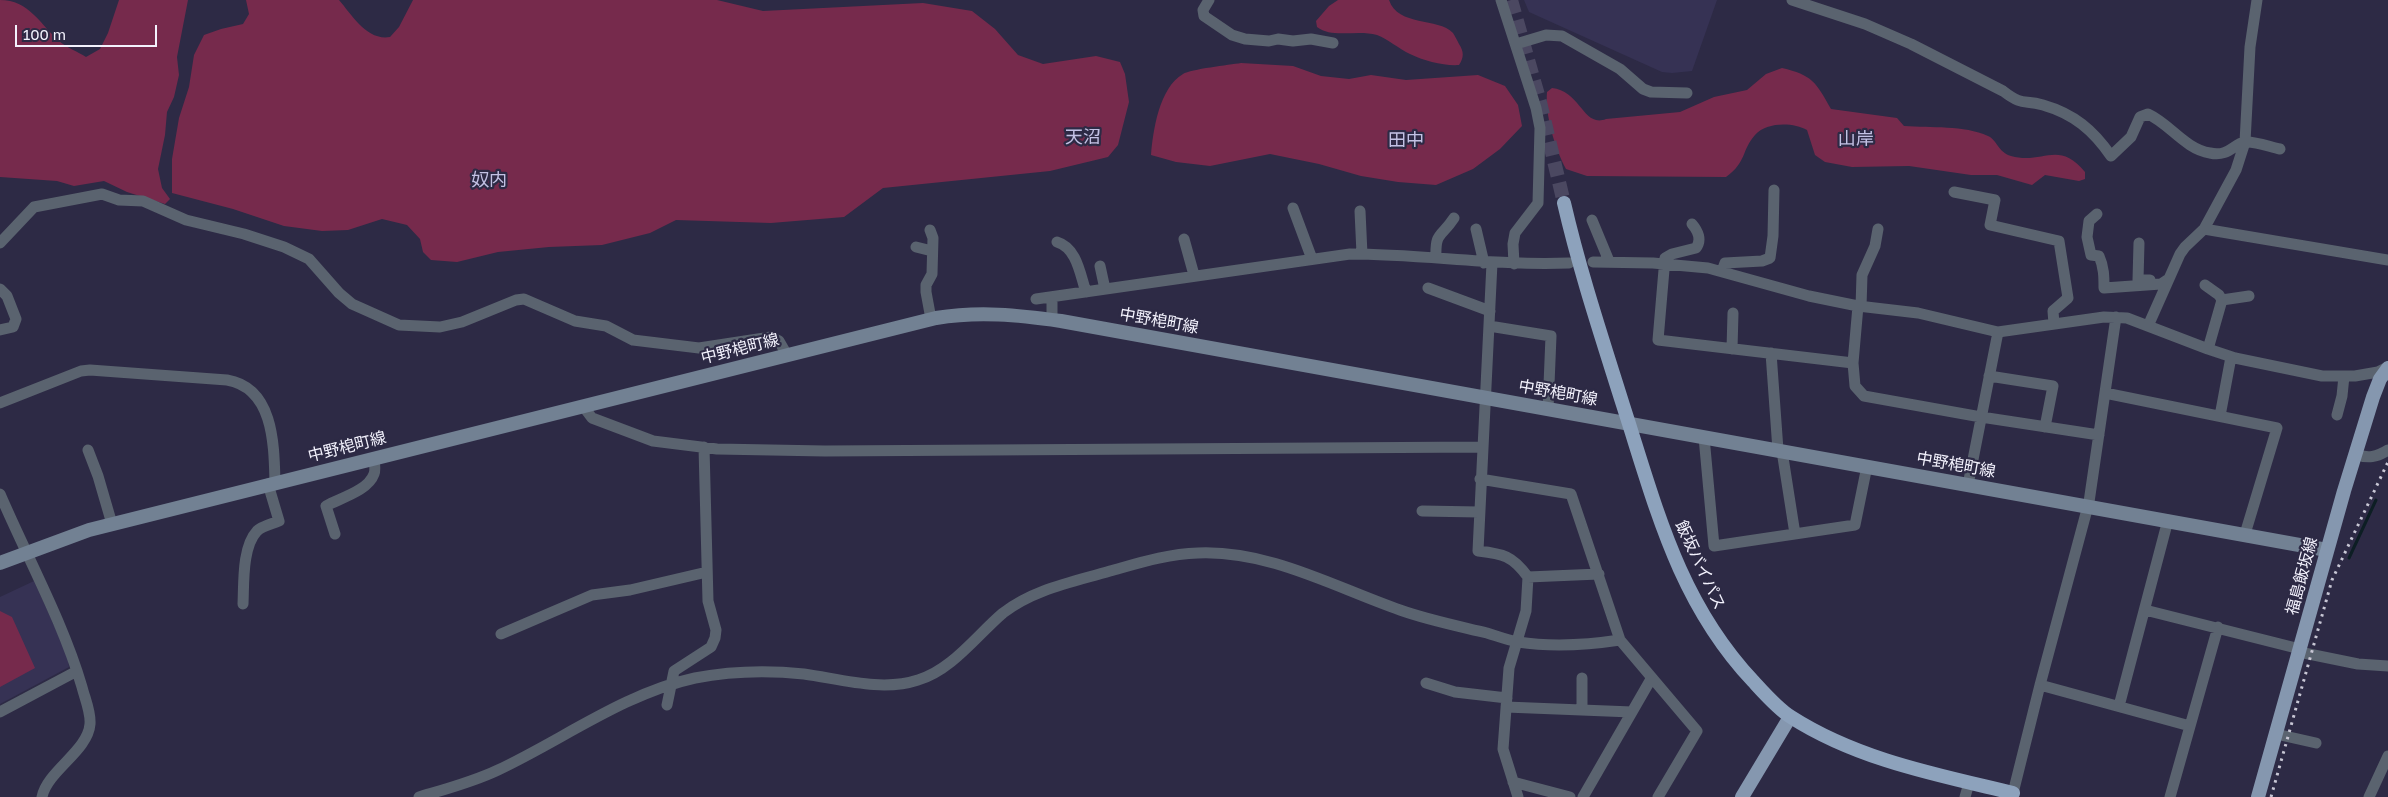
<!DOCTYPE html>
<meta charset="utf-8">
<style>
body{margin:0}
#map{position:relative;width:2388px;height:797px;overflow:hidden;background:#2d2a45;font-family:"Golos Text",sans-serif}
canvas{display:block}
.scale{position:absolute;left:15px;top:25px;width:142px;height:22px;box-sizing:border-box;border:2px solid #f3f2fd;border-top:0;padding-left:6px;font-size:15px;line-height:18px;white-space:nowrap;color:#f3f2fd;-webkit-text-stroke:4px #2d2a45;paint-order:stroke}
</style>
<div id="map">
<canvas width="2388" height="797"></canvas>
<div class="scale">100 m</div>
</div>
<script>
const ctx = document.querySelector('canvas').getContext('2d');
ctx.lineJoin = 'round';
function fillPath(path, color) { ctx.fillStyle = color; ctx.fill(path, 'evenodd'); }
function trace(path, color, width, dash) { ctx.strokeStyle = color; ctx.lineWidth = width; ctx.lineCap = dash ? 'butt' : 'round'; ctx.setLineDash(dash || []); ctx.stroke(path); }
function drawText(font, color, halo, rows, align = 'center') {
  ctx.font = font + ' "Golos Text","Noto Sans JP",sans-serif'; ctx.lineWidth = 4.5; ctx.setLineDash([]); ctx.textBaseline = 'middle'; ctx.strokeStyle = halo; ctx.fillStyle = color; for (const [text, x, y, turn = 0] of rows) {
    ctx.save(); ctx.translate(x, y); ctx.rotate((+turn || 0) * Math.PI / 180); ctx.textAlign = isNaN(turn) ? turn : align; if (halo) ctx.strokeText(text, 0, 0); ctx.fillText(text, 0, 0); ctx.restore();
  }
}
fillPath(new Path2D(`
 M1524,0H1717L1692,71L1672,73L1662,72L1529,12Z
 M34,581L67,654L69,667L0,704V597Z`), '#363254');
fillPath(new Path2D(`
 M0,0C29,0 40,24 59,41C66,47 78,52 86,57L100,49L108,33L119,0H188L177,57L179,75L174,97L167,112L165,135L158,169L162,188L170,199L165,204L127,192L104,181L74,186L57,181L0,177Z
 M246,0H339C352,15 367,41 390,37L399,27L413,0H717L763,11L923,3L972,11L995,29L1018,55L1043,64L1096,56L1120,62L1125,74L1129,102L1118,145L1108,157L1050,171L883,188L844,217L771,223L676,220L650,233L602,245L549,247L498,252L457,262L431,260L423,252L420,239L407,225L382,219L348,230L322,231L284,226L233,209L172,193V159L179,118L189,87L194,55L204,35L221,29L243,24L249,14Z
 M1338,0H1389C1398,27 1438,17 1453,33C1455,36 1457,40 1459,44C1464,52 1464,57 1459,65C1444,66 1424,61 1410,54C1399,49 1388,39 1377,35C1357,29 1333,39 1317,27L1316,21L1329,6Z
 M1241,63L1293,66L1321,76L1349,79L1371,75L1406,80L1478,75L1505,86L1518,105L1522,126L1500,149L1473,169L1436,185L1398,182L1361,176L1319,164L1270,154L1210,166L1176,162L1151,155C1153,131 1159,88 1183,74C1191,69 1229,65 1241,63Z
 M1782,68C1812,75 1816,82 1831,109L1897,118L1904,126C1931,128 1964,125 1988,136C1997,140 1998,152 2011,156C2043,165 2058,139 2085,172V179L2079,181L2045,175L2032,185L1997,175H1971L1909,166L1852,167L1825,162L1815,155L1807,130C1793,122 1766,122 1755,135C1741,151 1747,162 1726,177L1587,176L1566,169C1555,148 1545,116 1547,92L1552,88C1581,91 1583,128 1606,119L1680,112L1714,97L1747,90L1766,74Z
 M0,611L12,617L35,668L0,687Z`), '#762a4c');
trace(new Path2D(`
 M2349,558L2376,500`), '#0d1e24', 3);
trace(new Path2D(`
 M1511,0L1540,102L1564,203`), '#4b4861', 14, [14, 7]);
trace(new Path2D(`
 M1209,0L1203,10L1204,16L1232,35L1245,39L1269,41L1278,39L1293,41L1311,39L1333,43
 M1501,0L1536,108L1540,128L1538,203L1515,233L1513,244L1514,264
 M1792,0L1865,24L1911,44L2003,91C2024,107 2023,99 2043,105C2074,114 2093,130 2111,156L2131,137L2140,117L2148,114C2170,124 2185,149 2210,153C2229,157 2233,144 2245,142C2255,141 2270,147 2280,149
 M1516,44L1546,35L1562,36L1620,69L1643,89L1651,92L1687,93
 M1954,192L1995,200L1990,225L2059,241L2068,298L2053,311L2054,324
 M1293,208L1312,259
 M1360,211L1362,254
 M2097,214L2089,221L2087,237L2091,255L2099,256C2104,267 2104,277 2104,288L2161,284L2167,280
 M1592,220L1609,261
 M1692,224C1698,231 1702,240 1696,248L1672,254L1665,258L1658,340L1853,363
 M1476,229L1484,263
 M2204,229L2388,260
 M930,230L933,238L932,274L926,285V292L931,319
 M1184,239L1194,275
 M1057,242C1077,248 1080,274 1086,292
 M0,243L34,207L102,194L119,200L143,201L186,220L244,234L284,247L309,259L339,293L352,304L399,325L440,327L462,322L516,300L524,299L575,321L606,326L633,340L699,348L771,337L779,341L787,355
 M2139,243L2138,280H2150
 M916,247L932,251
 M1436,258C1435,231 1441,238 1454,218
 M1593,262L1653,263L1708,268L1809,296L1858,306L1918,313L1998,332L2104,317L2127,318L2208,349L2235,358L2322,376H2355L2378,372L2388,367
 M1492,263L1478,551C1503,554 1512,555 1528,577L1526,611L1509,668L1503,749L1518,797
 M1100,266L1105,289
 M1722,271L1725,263L1762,261L1770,258L1773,236L1774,190
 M2205,285L2219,295L2222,300L2208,349
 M1428,288L1490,311
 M0,289L7,296L16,319L13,327L0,330
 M1052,297V319
 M1036,299L1350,254C1423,254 1496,266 1569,263
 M2222,300L2249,296
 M1858,306L1853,363L1855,386L1864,396L1981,417L2099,435
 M1861,307L1862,275L1875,246L1878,229
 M1489,326L1551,336L1548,409
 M2148,326L2180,254L2185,247L2204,229L2236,170L2245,142L2250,47L2257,0
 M1732,349L1733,313
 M1771,353L1778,450
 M1989,376L2053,386L2045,427
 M2105,393L2277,428L2245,534
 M0,403L81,371L90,370L227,380C274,388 274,445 275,483
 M583,406L592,418L653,441L717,449L825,451L1482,447
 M2337,415L2342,396L2344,376
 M2220,416L2231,357
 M1704,437L1714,546L1855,525L1867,466
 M88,450L98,476L112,524
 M1782,451L1795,534
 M2355,454C2368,459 2377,457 2388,450
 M1480,479L1571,494L1620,640L1697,731L1658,797
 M1968,485L1998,332
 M0,494C27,557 63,622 82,687C85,699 91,712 90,724C88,751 47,771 42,797
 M1422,511L1479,512
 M335,534L326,506C340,498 368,491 374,474C376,469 374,463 374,458
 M1528,577L1599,574
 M243,604C244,583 242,547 257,531C262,526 272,524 279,521L268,484
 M2145,610L2300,649
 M501,634L592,595L630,590L707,572
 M2299,652L2358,664L2388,666
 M1426,683L1455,692L1507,698
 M2040,685L2190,726
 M667,705L674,671L711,647L715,638L716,630L708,601L704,447
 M2119,706L2168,520
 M1506,707L1632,712
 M1582,710V678
 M0,712L77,671
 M2276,734L2316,743
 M1513,782L1570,797
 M419,797C446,789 473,782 498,770C562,740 625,693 695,678C731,671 767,670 804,674C840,679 882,692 918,680C952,670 977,635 1003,613C1034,589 1073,582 1110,571C1139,563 1167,554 1198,553C1269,550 1334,587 1400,610C1428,620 1458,626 1487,633C1497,636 1507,640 1518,642C1551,647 1587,645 1620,640
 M1583,797L1651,679
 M1965,797L1969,783
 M2012,797L2040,685L2089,502L2116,317
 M2170,797L2218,627
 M2369,797L2388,756`), '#5a636f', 11);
trace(new Path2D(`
 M0,563L89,530L936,318C979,311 1018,315 1061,321L2327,550`), '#728193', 14);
trace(new Path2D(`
 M1742,797L1790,717
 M2258,797L2344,491L2373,397L2380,379L2388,368`), '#8597af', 14);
trace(new Path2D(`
 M1564,203C1580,272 1602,338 1623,405C1656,507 1678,601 1753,681C1764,693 1778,709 1791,717C1858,760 1938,775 2013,793`), '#8da2bc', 14);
trace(new Path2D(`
 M2271,797L2332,580L2388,462`), '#c8c7d5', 3, [2.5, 5]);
drawText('16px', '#f3f2fd', '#2d2a45', [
 ["中野梍町線",1159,321,10],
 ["中野梍町線",740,349,-14],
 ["中野梍町線",1558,393,10],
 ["中野梍町線",347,447,-14],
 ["中野梍町線",1956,465,10],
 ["飯坂バイパス",1700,565,65],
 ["福島飯坂線",2302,576,-75]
]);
drawText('18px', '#c3c1e4', '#2d2a45', [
 ["天沼",1083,137],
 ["山岸",1856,139],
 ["田中",1406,140],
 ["奴内",489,180]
]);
</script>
